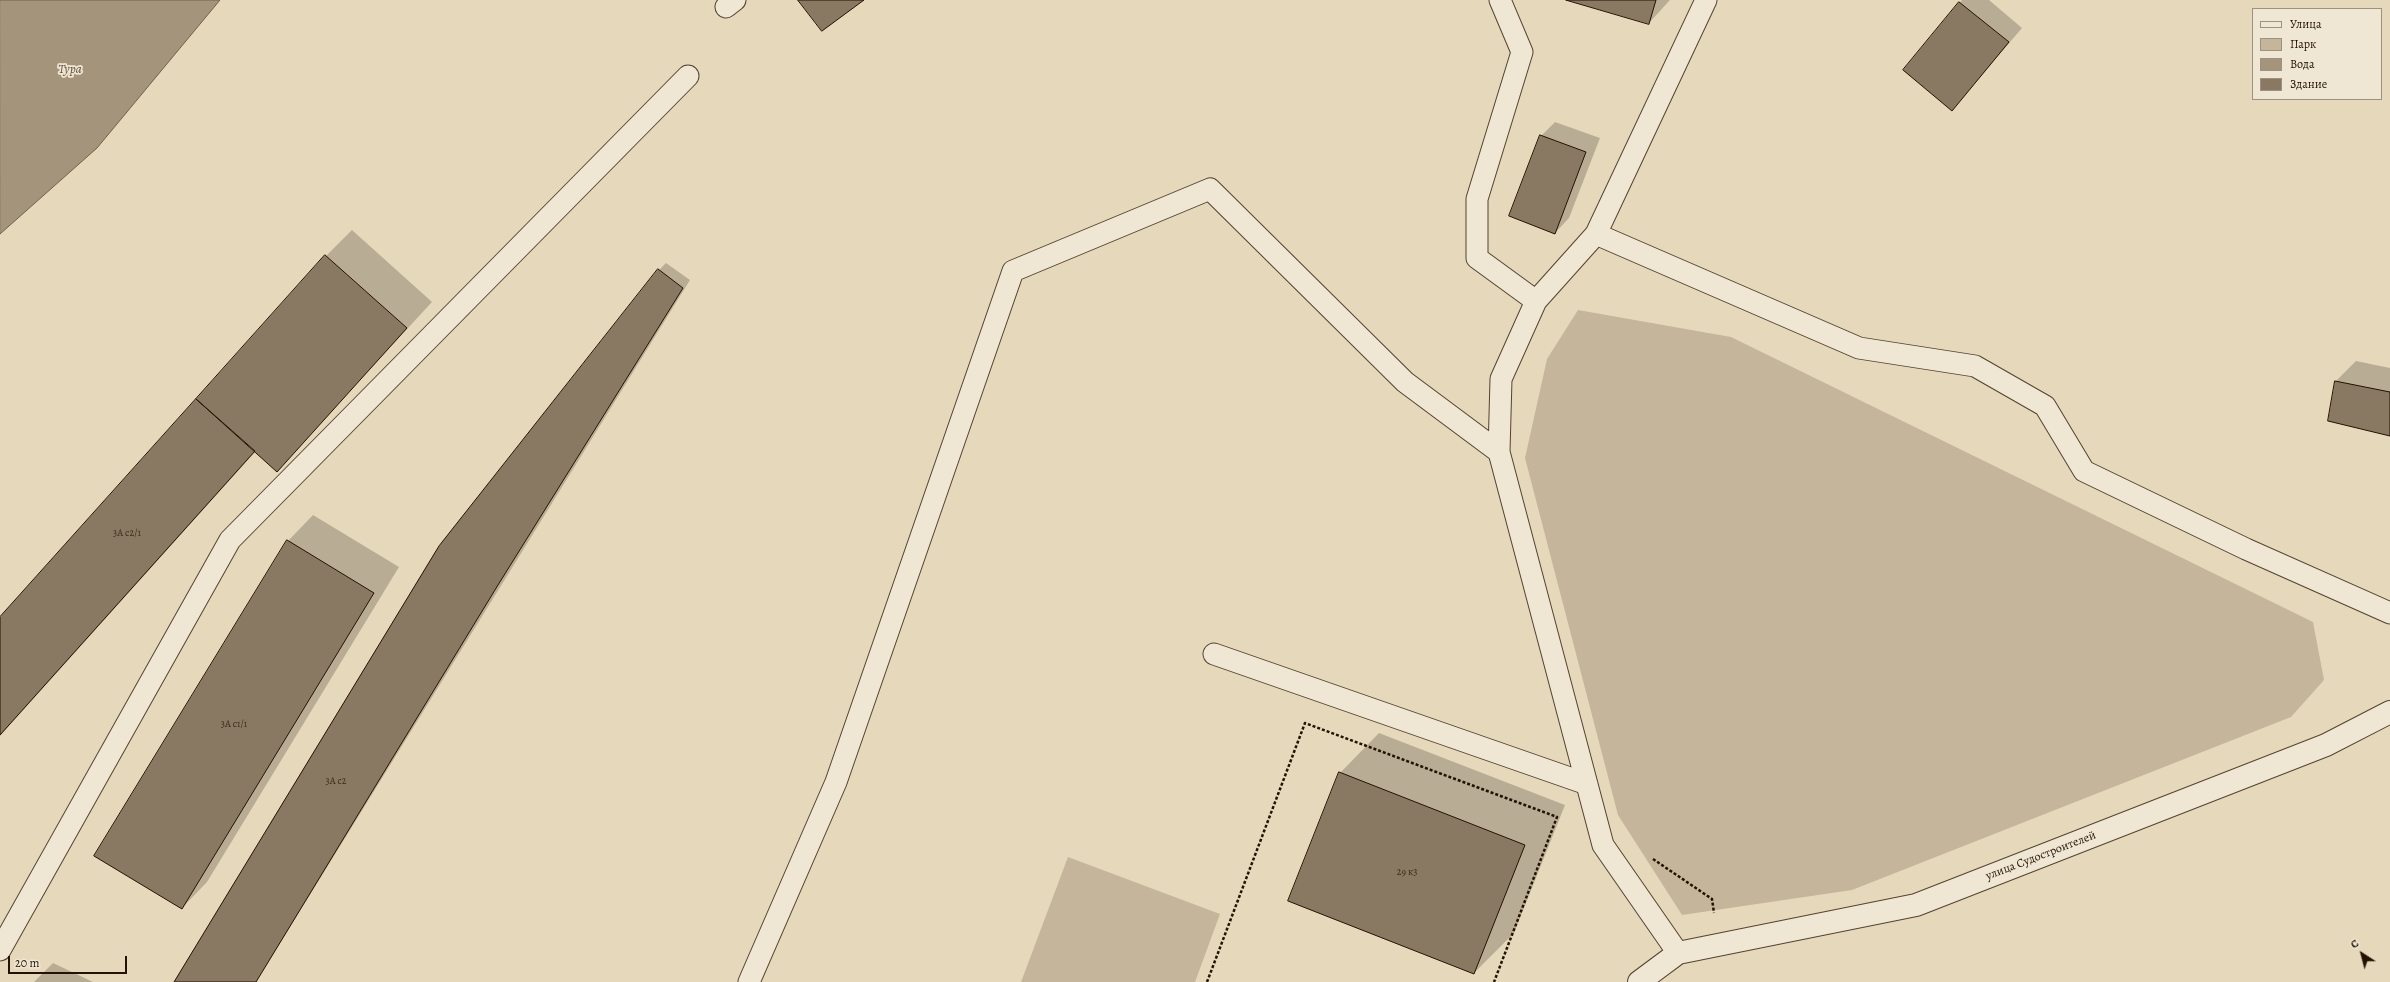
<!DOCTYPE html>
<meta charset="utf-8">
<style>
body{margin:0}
#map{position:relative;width:2390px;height:982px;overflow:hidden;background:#e6d8bb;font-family:Alegreya,serif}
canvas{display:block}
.legend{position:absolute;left:2252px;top:8px;width:130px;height:92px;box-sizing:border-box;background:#efe6d3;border:1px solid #9e917f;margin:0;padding:5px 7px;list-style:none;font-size:12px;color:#241101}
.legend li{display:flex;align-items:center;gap:8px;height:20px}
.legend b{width:20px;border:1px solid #9e917f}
.north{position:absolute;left:2342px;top:934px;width:40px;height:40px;-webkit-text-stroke:3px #efe6d3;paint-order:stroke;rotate:324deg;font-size:11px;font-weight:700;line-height:16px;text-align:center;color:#241101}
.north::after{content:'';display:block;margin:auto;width:14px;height:18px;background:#241101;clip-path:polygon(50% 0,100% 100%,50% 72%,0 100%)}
.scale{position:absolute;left:8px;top:956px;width:119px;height:18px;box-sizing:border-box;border:2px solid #241101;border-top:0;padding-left:5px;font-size:12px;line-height:14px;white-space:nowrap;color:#241101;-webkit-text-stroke:3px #efe6d3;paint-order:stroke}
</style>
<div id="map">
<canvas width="2390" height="982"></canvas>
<ul class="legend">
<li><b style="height:5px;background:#efe6d3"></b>Улица</li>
<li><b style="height:11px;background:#c5b69b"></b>Парк</li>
<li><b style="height:11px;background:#a4947c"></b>Вода</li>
<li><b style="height:11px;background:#897862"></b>Здание</li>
</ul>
<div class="north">С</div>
<div class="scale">20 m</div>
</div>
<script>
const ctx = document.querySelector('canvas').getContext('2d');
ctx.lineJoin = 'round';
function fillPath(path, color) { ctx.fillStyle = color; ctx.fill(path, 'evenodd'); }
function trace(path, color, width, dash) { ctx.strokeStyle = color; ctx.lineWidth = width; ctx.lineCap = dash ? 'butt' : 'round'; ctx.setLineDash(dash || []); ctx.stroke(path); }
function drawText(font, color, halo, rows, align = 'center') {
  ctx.font = font + ' Alegreya,serif'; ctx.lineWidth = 3.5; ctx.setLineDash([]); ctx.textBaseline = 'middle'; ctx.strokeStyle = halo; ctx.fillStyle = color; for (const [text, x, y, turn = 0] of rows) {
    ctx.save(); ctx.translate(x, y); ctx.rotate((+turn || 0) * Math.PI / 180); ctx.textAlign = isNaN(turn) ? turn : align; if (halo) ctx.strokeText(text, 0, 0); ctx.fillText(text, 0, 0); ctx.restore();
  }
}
fillPath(new Path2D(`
 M1578,310L1731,337L2313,622L2324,680L2291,717L1852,890L1682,915L1618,815L1525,458L1547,359Z
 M1068,857L1220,914L1195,982H1021Z`), '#c5b69b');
const water = new Path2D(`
 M0,0H220L97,148L0,234Z`);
fillPath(water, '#a4947c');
trace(water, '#71604b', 1);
fillPath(new Path2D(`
 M1569,0H1670L1649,23Z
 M1962,0H1989L2022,28L1952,110L1904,70Z
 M1555,122L1600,138L1569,218L1555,233L1541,136Z
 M352,230L432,302L277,470L256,451L0,736V619L326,256Z
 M666,263L690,280L256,982H175L659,270Z
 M2356,361L2390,368V435L2336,381Z
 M313,515L399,567L207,882L182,908L288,541Z
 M1379,733L1565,805L1514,933L1474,973L1340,773Z
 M53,963L93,982H34Z`), '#0003');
const building = new Path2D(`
 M798,0H864L822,31Z
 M1566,0H1656L1649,24Z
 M1959,2L2009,42L1952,111L1903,70Z
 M1540,135L1586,152L1555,234L1509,216Z
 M325,255L407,328L277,472L196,399Z
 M658,269L683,288L498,585L256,982H174L439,546Z
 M2335,381L2390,392V436L2328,421Z
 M196,399L255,451L0,735V617Z
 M287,540L374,593L182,909L94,856Z
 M1339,772L1525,845L1474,974L1288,901Z`);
fillPath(building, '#897862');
trace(building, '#241101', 1);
const lane = new Path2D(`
 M1500,0L1522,52L1477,199V258L1536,301
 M726,7L735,0
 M1596,234L1859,348L1975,366L2045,406L2084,471L2246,549L2390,613
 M1214,654L1587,784
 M0,950L230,540L688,76
 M1678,953L1603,845L1499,452L1501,379L1536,301L1596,234L1706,0
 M749,982L836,782L1013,271L1210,189L1405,382L1499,452`);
const street = new Path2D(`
 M1639,982L1678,953L1916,905L2326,745L2390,712`);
trace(lane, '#544330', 23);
trace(street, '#544330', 24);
trace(new Path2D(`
 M1653,859L1712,899L1714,913
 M1207,982L1305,723L1557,817L1494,982`), '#241101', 2.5, [3, 2]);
trace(lane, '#efe6d3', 21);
trace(street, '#efe6d3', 22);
drawText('10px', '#3d2b19', null, [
 ["3А с2/1",127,534],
 ["3А с1/1",234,725],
 ["3А с2",336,782],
 ["29 к3",1407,873]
]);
drawText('12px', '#241101', '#efe6d3', [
 ["улица Судостроителей",2041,856,-21]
]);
drawText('italic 13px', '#5e4c38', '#efe6d3', [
 ["Тура",70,70]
]);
</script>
